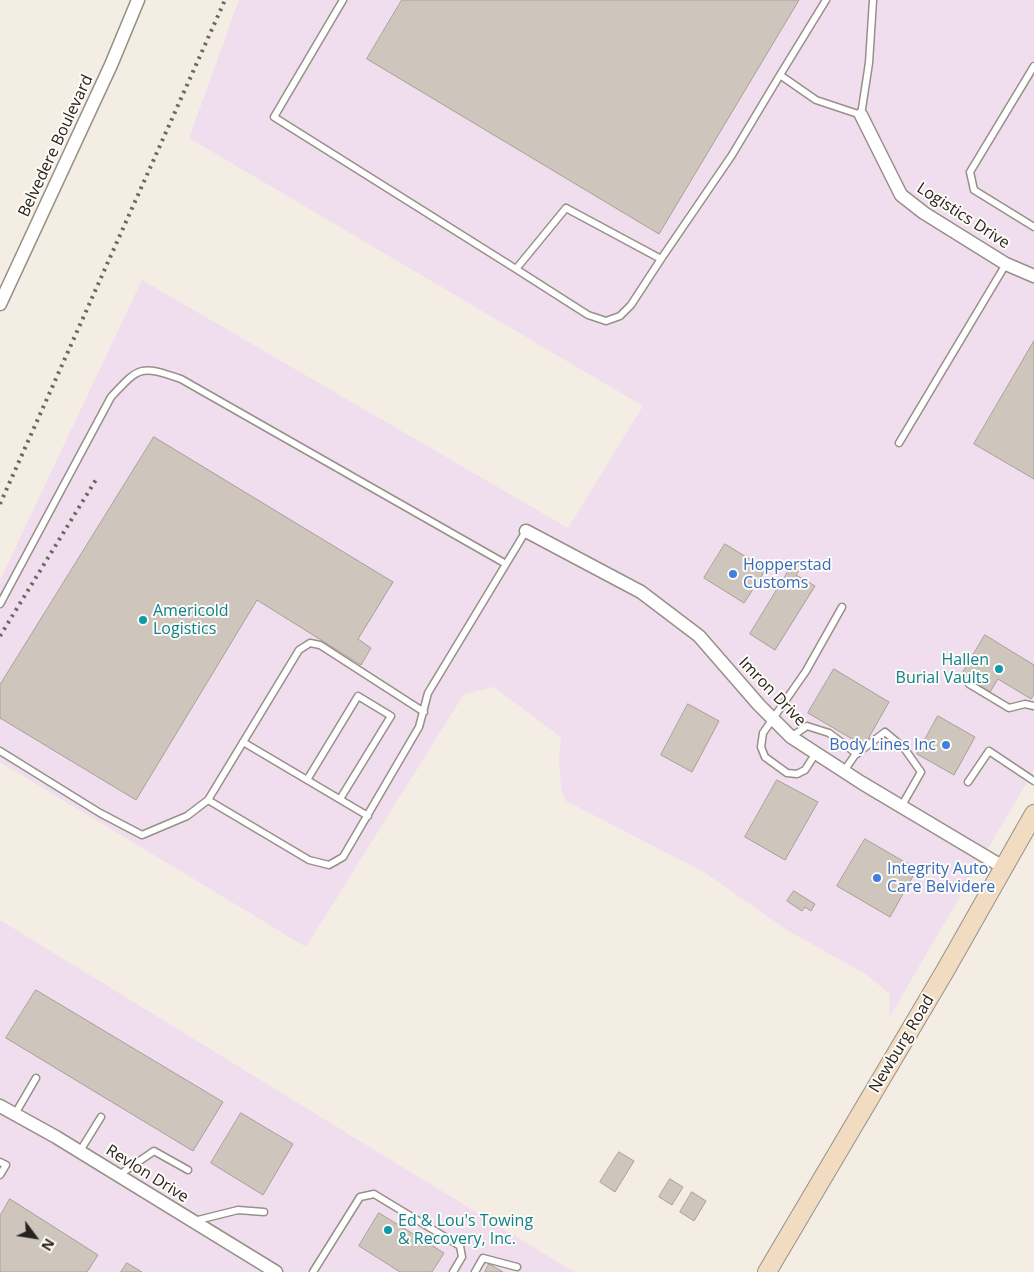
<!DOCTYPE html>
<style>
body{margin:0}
#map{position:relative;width:1034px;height:1272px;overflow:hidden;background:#f4ede3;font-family:"Open Sans",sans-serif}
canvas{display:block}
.north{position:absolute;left:10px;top:1212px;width:50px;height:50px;-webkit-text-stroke:4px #fefbf7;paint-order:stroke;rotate:121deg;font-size:14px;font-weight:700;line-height:20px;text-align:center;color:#272420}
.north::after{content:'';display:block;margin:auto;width:18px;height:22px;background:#272420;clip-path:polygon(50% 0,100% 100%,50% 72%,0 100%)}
</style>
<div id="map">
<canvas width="1034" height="1272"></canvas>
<div class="north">N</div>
</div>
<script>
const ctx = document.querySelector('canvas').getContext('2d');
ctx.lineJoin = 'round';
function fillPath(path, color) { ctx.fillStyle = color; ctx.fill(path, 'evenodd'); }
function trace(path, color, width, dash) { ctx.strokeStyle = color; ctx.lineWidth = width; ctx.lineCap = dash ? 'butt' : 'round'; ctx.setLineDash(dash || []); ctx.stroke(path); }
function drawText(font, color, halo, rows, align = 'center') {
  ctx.font = font + ' "Open Sans",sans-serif'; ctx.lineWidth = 4; ctx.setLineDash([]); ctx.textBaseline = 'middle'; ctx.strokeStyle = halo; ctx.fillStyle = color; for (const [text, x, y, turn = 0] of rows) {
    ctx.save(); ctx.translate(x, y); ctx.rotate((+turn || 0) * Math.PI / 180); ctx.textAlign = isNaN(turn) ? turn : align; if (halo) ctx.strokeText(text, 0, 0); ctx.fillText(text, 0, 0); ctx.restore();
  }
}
fillPath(new Path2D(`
 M239,0H1034V770L889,1018L890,994L865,974L787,930L704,872L566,801L561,789L559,760L561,737L494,687L464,694L306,947L0,762V580L142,280L568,528L643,406L189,138Z
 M0,920L399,1165L574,1272H0Z`), '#f0deee');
const building = new Path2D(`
 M402,0H799L659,234L367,59Z
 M1034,341V479L974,444Z
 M154,437L393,582L358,639L371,648L361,665L257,600L136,800L0,718V685Z
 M725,544L766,569L744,603L704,578Z
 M794,562L802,566L796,575L815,586L775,650L750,634Z
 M985,635L1034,665V694L1031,699L998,679L990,692L962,674Z
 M834,669L889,702L864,746L808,713Z
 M688,704L719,721L692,772L661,755Z
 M938,716L975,737L954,775L917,754Z
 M777,780L818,802L785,860L745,837Z
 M865,839L917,869L890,917L837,886Z
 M794,891L815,904L811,911L805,907L802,911L787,901Z
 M36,990L223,1102L193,1151L6,1038Z
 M241,1113L293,1144L263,1195L211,1163Z
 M619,1152L634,1161L615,1192L600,1182Z
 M670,1179L683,1187L672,1205L659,1197Z
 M692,1192L706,1201L694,1221L680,1212Z
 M10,1199L98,1255L87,1272H0V1216Z
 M379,1213L444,1253L432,1272H400L359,1246Z
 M127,1263L142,1272H121Z
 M489,1264L503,1272H485Z`);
fillPath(building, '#cec6bc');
trace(building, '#a8a096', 1);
const service = new Path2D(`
 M343,0L274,117L516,269L566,208L661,259L732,155L780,75L816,100L861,115L869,63L873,0
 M1034,66L970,172L974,190L1034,227
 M780,75L826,0
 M516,269L588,315L606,321L620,316L631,305L661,259
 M899,443L1006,264
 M0,604L111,397C140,366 140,365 181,379L506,564
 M969,684L1009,708L1025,704L1034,706
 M424,712L320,645L310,643L299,650L208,800L309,860L329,865L343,857L419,727L428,693L526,531
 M791,737L807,726L829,733L857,754
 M243,742L368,816
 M0,751L100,813L142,835L187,816L208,800
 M816,753L805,770L797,774L787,773L765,757L761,747L763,733L806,671L842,607
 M844,771L855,755L885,732L904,748L921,772L901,807
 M307,780L358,696L391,716L340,799
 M968,782L989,751L1034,781
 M15,1114L36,1078
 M80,1151L101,1117
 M0,1162L6,1165L0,1175
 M119,1175L154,1151L188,1170
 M194,1221L238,1210L264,1212
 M313,1272L360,1197L374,1194L460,1246L462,1257L453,1272
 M475,1272L483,1258L517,1267`);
const minor = new Path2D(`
 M861,115L901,195L924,213L1006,264L1034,276
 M0,304L111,65L138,0
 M526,531L641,592L699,636L759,705L791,737L862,783L1003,867
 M0,1106L56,1137L276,1272`);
const secondary = new Path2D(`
 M767,1272L945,971L1034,814`);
trace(service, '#979087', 9);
trace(minor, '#979087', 15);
trace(secondary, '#979087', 20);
trace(service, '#fff', 6);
trace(minor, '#fff', 12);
trace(secondary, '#f1dcc2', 18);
trace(new Path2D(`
 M0,504L225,0
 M0,636L97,478`), '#6b6761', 4, [2.5, 5]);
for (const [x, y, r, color] of [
 [733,574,5,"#3f7fe0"],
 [143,620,5,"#0f9aa8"],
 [999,669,5,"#0f9aa8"],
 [946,745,5,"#3f7fe0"],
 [877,878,5,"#3f7fe0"],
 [388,1230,5,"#0f9aa8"]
]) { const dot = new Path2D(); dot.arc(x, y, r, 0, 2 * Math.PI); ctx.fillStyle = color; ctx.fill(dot); trace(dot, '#fefbf7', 2); }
drawText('16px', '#272420', '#fefbf7', [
 ["Belvedere Boulevard",56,146,-65],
 ["Logistics Drive",963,216,33],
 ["Imron Drive",772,692,46],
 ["Newburg Road",902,1044,-59],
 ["Revlon Drive",147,1174,32]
]);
drawText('16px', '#366cbe', '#fefbf7', [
 ["Hopperstad",743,565],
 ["Customs",743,583],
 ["Body Lines Inc",936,745,"right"],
 ["Integrity Auto",887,869],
 ["Care Belvidere",887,887]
], 'left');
drawText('16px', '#0d838f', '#fefbf7', [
 ["Americold",153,611],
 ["Logistics",153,629],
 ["Hallen",989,660,"right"],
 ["Burial Vaults",989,678,"right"],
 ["Ed & Lou's Towing",398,1221],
 ["& Recovery, Inc.",398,1239]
], 'left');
</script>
